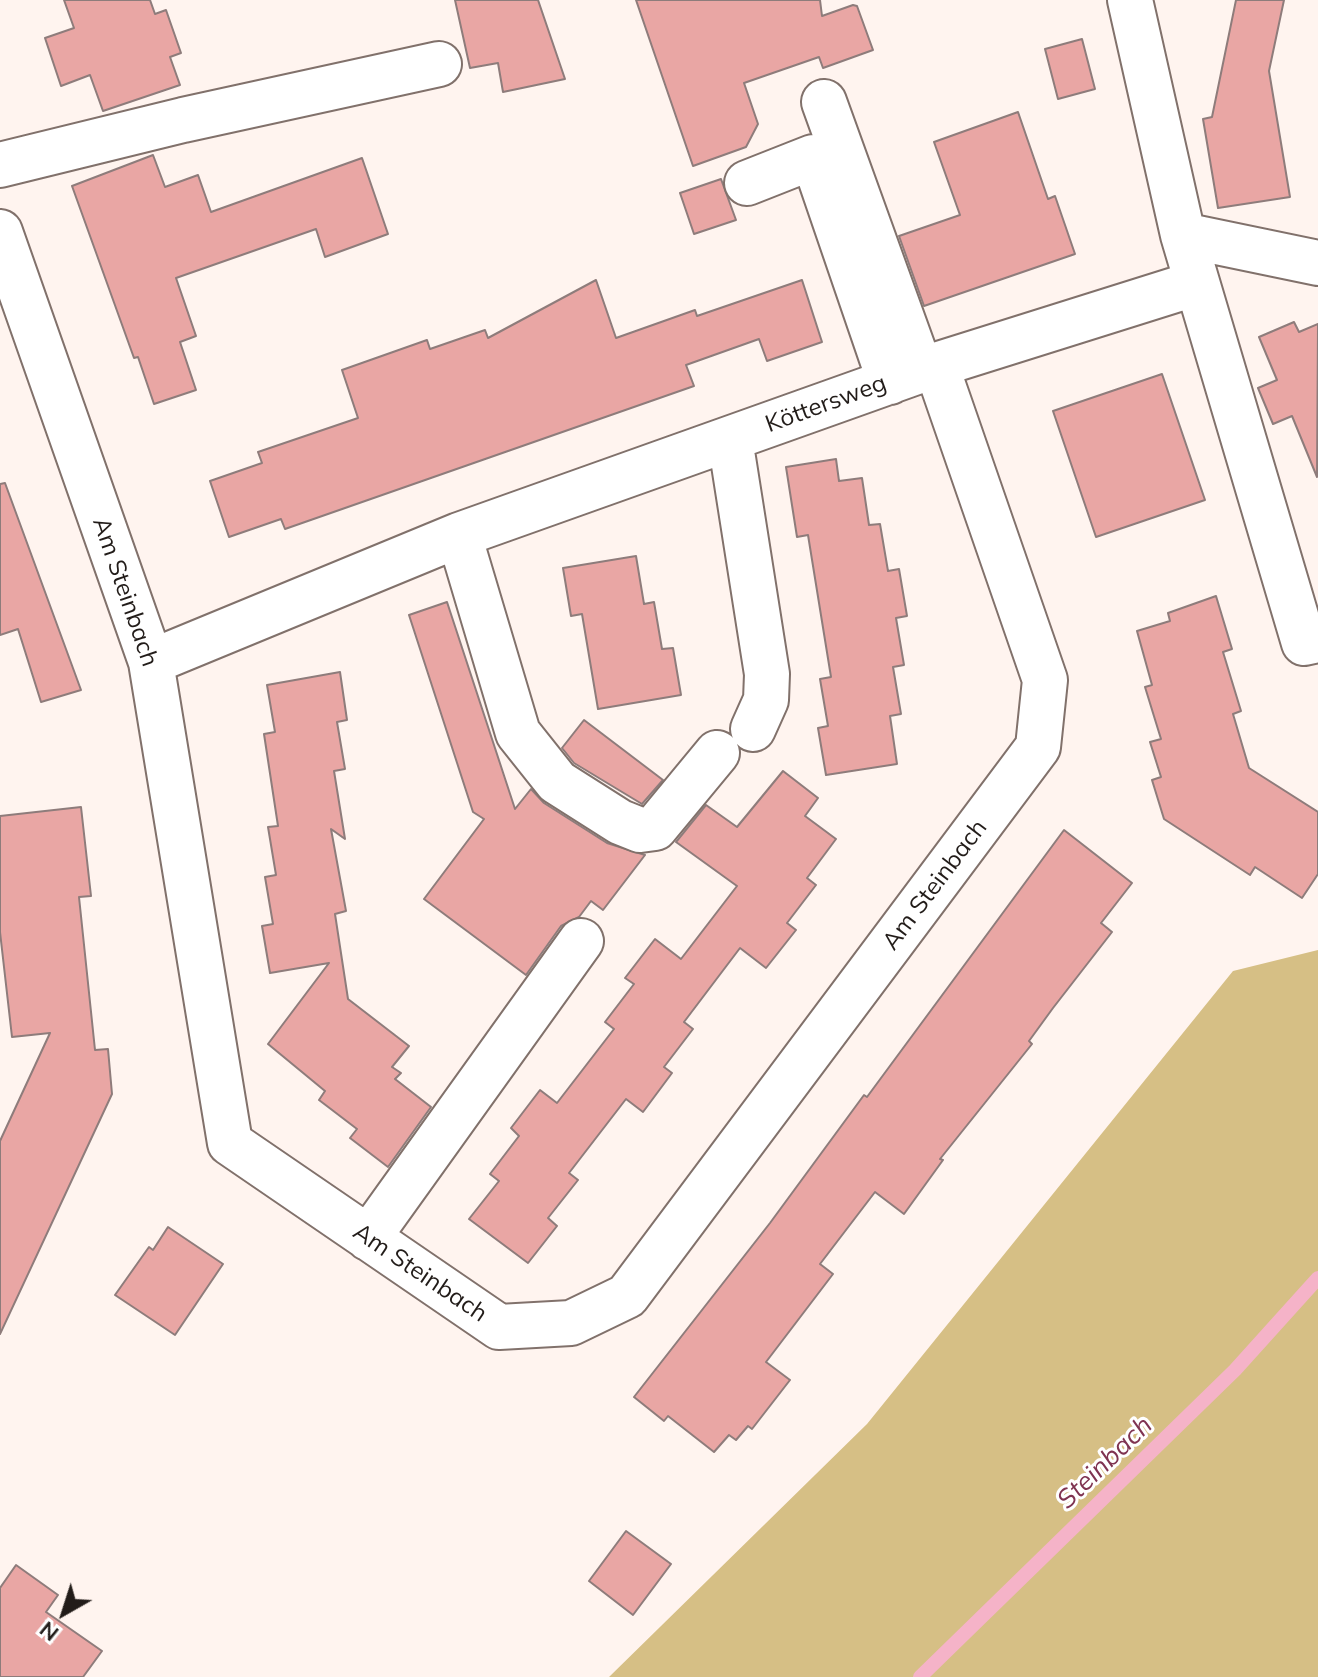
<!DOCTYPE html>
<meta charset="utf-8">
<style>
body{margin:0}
#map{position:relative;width:1318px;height:1677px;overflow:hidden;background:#fff4ef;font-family:Mulish,sans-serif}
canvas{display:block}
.north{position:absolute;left:24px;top:1573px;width:80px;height:80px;-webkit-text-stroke:6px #fff;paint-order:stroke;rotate:219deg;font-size:22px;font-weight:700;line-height:32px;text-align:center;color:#221c19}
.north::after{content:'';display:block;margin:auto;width:28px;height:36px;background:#221c19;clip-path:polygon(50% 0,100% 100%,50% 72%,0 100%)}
</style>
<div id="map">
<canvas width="1318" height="1677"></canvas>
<div class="north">N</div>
</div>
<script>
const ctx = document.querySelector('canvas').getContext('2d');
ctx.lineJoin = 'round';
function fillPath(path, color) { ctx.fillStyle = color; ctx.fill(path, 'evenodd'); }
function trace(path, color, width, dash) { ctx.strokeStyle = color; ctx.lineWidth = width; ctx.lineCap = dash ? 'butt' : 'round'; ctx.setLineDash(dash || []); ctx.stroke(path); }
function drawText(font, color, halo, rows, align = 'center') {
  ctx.font = font + ' Mulish,sans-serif'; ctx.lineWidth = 6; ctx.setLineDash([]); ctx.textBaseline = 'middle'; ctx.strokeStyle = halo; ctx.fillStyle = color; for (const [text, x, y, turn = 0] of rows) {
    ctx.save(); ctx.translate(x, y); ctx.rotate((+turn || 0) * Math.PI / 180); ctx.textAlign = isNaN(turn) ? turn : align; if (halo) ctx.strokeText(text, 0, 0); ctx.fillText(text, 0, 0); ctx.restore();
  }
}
fillPath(new Path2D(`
 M1318,950V1677H609L867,1424L1233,971Z`), '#d6bf85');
trace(new Path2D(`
 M920,1677L1235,1370L1318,1278`), '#f5b3c8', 14);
const building = new Path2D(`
 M64,0H150L155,14L166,10L181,53L170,57L180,85L103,111L90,75L61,86L45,38L74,28Z
 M455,0H538L565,79L503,92L498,63L470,68Z
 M636,0H820L822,16L853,5L857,6L873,50L823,68L819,57L744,83L758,124L746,147L693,166Z
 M1236,0H1284L1269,71L1290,197L1218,208L1203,119L1212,117Z
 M1082,39L1095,89L1058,99L1045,49Z
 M1018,112L1048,199L1055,196L1075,254L924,306L899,236L960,215L934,142Z
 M153,155L165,187L198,175L211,212L362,158L388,234L325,257L316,229L176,278L196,336L180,342L196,390L154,404L138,357L134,358L72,186Z
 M721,179L736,220L694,234L680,193Z
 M596,280L616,338L695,310L697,316L802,280L822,342L767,361L759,339L686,365L694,386L285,529L281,519L229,537L210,481L262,463L258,452L358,418L342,370L427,340L430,349L485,330L488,338Z
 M1294,322L1299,332L1318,324L1317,477L1292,416L1273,424L1258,388L1277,380L1259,337Z
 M1162,374L1205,500L1096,537L1053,411Z
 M836,459L839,481L862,478L869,525L880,524L888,571L899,569L907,616L896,618L904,665L893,667L901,714L890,716L897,764L826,775L818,728L828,726L820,679L831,677L808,535L797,537L786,467Z
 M5,483L81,690L41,702L18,629L0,635V484Z
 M636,556L644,604L654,602L662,649L673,648L681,695L598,709L582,614L571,616L563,568Z
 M1216,596L1232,649L1223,652L1241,711L1233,714L1249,768L1318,812V874L1302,898L1255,867L1250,875L1164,819L1152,780L1161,777L1150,742L1161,739L1145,687L1152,685L1137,631L1170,621L1168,613Z
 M447,602L515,809L531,789L544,803L607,843L645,855L603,910L591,901L579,917L561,926L526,975L424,899L484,819L473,812L409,615Z
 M340,672L347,720L337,722L345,769L334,771L345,839L331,829L346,911L335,914L348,999L409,1046L392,1067L401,1073L395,1079L431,1107L388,1167L350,1138L357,1129L319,1100L325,1091L268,1044L329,963L270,973L262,926L273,924L265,877L276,875L268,827L278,826L264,734L275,732L267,685Z
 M584,720L663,780L642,804L574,763L562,748Z
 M783,771L818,798L805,816L836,839L807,878L816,885L787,923L796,930L766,968L740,948L684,1022L693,1029L664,1067L672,1073L643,1112L626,1099L569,1173L578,1180L548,1218L557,1226L528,1263L469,1219L499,1181L490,1174L519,1136L511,1128L540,1090L557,1103L614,1029L605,1022L634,984L625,978L655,939L681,959L737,886L676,842L706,805L737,827Z
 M81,807L91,896L79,897L95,1050L108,1049L112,1094L0,1334V1141L50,1033L12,1037L0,932V816Z
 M1064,830L1132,883L1101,923L1112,932L1053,1008L1029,1041L1032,1044L940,1159L943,1160L904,1214L875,1192L820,1264L833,1274L766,1362L790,1380L752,1429L748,1426L736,1440L729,1435L714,1452L668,1416L664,1421L634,1397L770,1223L864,1095L867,1097Z
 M168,1227L223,1264L175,1335L115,1295L149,1247L153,1250Z
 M626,1531L671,1564L633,1615L589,1581Z
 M16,1565L58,1595L46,1612L102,1651L83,1677H0V1588Z`);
fillPath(building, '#e9a6a4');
trace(building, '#8e7c7b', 2);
const minor = new Path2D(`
 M1130,0L1183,235L1304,643L1318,640
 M824,102L921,371
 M0,165L183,120L439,64
 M747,183L813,157L890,382
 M0,232L151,662L230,1143L499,1327L571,1323L627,1296L1038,747L1045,680L936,365
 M1183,235L1318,263
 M730,439L767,674L766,700L753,729
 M459,535L518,733L557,782L620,822L640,830L655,828L717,753
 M151,662L459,535L936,365L1197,283
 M368,1238L581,941`);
trace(minor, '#81716b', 48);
trace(minor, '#fff', 44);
drawText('24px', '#221c19', '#fff', [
 ["Köttersweg",826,404,-20],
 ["Am Steinbach",125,592,71],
 ["Am Steinbach",935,885,-53],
 ["Am Steinbach",420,1273,34]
]);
drawText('italic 26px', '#7f3351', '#fff', [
 ["Steinbach",1105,1463,-44]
]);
</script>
